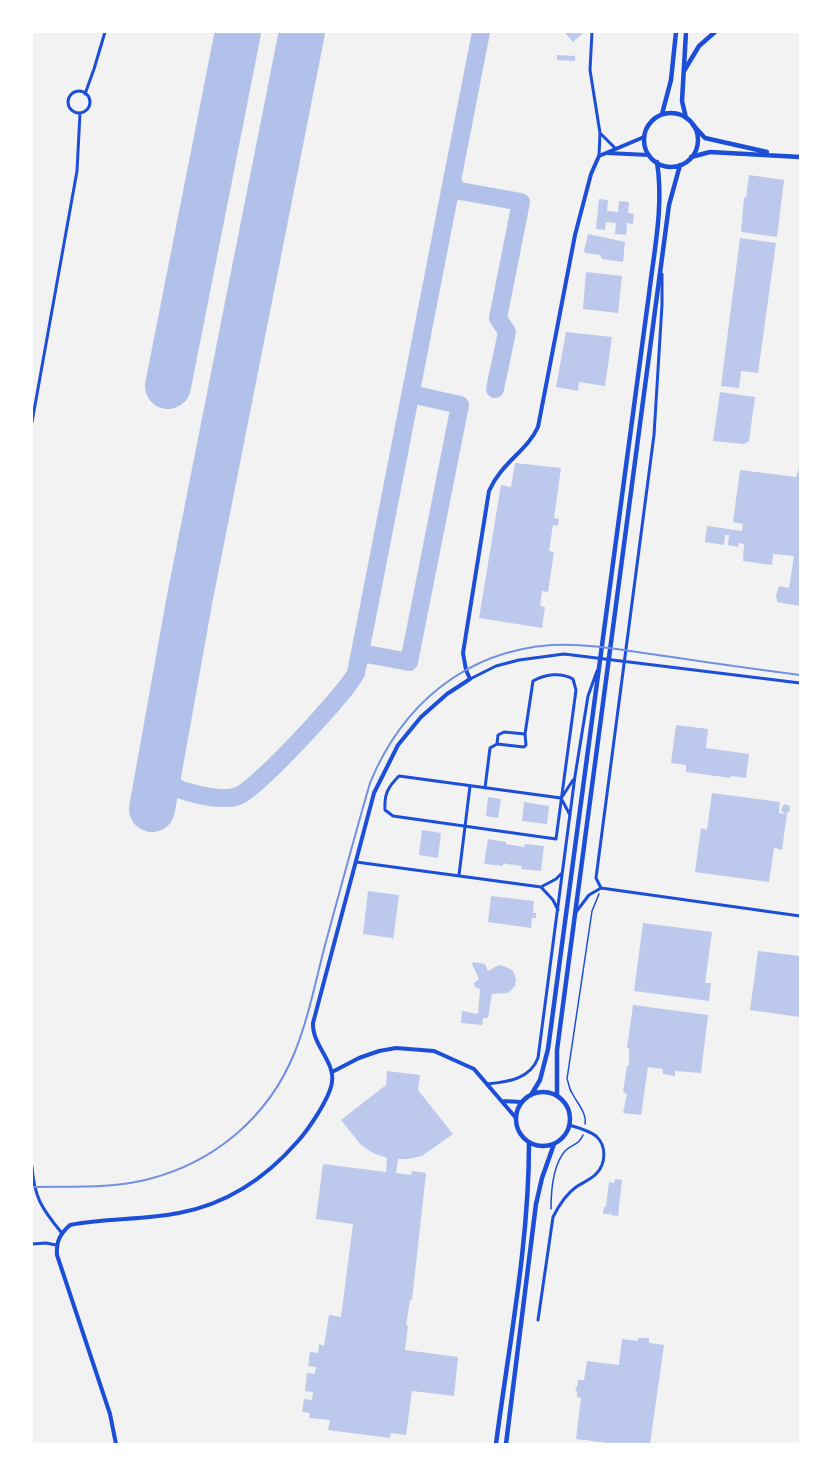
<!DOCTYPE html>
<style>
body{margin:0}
#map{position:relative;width:832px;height:1476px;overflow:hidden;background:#f2f2f2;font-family:Literata,serif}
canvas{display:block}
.frame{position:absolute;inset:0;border:33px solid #fff;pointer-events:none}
</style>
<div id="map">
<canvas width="832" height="1476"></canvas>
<div class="frame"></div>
</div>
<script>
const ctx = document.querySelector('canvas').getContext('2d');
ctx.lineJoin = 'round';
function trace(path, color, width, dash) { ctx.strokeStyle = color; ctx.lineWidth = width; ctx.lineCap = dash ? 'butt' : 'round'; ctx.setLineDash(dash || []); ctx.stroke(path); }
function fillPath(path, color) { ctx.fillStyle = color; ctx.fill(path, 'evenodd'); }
trace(new Path2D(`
 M452,179L455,187L460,191L521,202L498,318L507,332L495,389
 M361,653L409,662L460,405L411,394
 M161,755C162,773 169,788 188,792C202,796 224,801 238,796C256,790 347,692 356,673L481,32`), '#b2c1ea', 18);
trace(new Path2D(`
 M168,386L238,32
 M152,809L190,597L302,32`), '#b2c1ea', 46);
fillPath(new Path2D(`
 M567,32H584L573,42L565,33Z
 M557,55L575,56V61L557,60Z
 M749,175L784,180L777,237L741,232L744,197L746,198Z
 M599,199L608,200L607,211L618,212L619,201L629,202L628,213L634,214L633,224L627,223L626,235L615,234L616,223L606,222L605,230L596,229Z
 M588,234L625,242L623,262L602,259L600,255L585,253L584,251Z
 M740,238L776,243L758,373L741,371L739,388L721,386Z
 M586,272L622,276L618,313L583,309Z
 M566,332L612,337L605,386L579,382L578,391L556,387Z
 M720,392L755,397L749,441L744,444L713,441Z
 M515,463L561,468L554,518L559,519L558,526L553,525L549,551L554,552L548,592L542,591L540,606L545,607L542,628L479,618L501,485L511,487Z
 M799,468H800V606L777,602L776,595L779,586L789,588L794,556L773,554L772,565L743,561L744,544L739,543L738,547L728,545L729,535H725L724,545L705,542L707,526L742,531L743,524L733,522L740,470L796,477Z
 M676,725L708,729L706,748L749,754L746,778L731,776V778L686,772V765L671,763Z
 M712,793L780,802L779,813L785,814L781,810L784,804L790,806V811L787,813L782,850L774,848L769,882L695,872L701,828L707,830Z
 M488,797L501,799L498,818L486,816Z
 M524,802L549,806L547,824L522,821Z
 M422,830L441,833L438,858L419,855Z
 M488,839L506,842V844L524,847L525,844L544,846L541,871L521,869L522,866L507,864L503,863V866L484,864Z
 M368,891L399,895L393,940L392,938L363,934Z
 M491,896L534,901L533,913H536V918H532L531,928L488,922Z
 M643,923L712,932L705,983H711L709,1001L634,991Z
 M758,951L800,956V1017L750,1010Z
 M473,962L485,964L488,971L499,965L506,967L513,971L516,979L515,986L508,993L492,994L488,1018H483L482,1025L461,1023L462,1011L478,1014L480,989L475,987L474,983L479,979L472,964Z
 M633,1005L708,1015L701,1073L675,1071V1076L663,1074V1069L648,1067L641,1115L623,1113L627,1094L623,1092L627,1066H629V1048H627Z
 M387,1071L420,1075L418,1090L453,1134L422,1156L408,1159H398L396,1173L411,1175L412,1171L426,1173L412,1300H410L406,1325L408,1326L405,1350L458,1357L454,1396L412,1391L406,1435L391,1433L390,1438L328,1430L330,1420L309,1418L310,1413L302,1412L304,1399L312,1400L313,1392L305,1391L307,1373L315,1374L316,1367L308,1366L310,1352L318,1353L319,1344L324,1346L329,1315L341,1317L353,1224L316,1219L323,1164L386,1172L387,1158L373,1153L361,1145L341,1120L386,1085Z
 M615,1179L622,1180L618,1216L611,1215L612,1211L610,1214H603L604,1207H606L609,1182L614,1183Z
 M638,1338H649V1343L664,1345L650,1444H616L576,1439L581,1398L577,1397V1392L575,1389L577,1387L578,1380H584L587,1361L619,1365L622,1339L638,1341Z`), '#bdc9ec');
trace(new Path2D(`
 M585,1124C587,1113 577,1103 572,1093C569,1089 569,1083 567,1079L592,911L599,894
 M551,1209C551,1192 553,1165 565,1151C572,1144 579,1145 583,1135`), '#1d4ed8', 1.5);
trace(new Path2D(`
 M592,32L590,70L600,133L599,156
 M68 102a11 11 0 1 1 22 0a11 11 0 1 1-22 0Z
 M85,94L94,69L105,32
 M600,133L615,148
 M32,422L77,171L80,113
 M470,679L496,666L519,660L564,654L800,683
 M497,744L524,747L526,745L525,734
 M485,788L490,748L497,744L498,735L504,732L525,734L533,681C545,674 561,672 573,679L576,690L556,839L393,816L385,810C384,794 388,787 399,776L561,798
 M562,797L573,780
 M562,800L570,815
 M356,862L541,887
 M459,875L470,786
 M541,887L553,900L558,910
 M541,887L556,879L562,873
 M601,888L596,878L654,435L662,305V274
 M601,888L800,916
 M576,912L589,895L601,888
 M487,1084C508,1082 530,1079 538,1058L575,776L588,696L597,671
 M32,1166C34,1197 42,1209 61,1232
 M32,1244L46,1243L56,1245
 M538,1320L553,1217C559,1205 565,1195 576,1187C582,1183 590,1180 596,1174C606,1164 607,1146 596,1136C588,1130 579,1128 569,1125`), '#1d4ed8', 3);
trace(new Path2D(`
 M607,153L649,155
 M332,1072L359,1058L379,1051L396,1048L434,1051L474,1069L516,1118
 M502,1101L522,1102
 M116,1444L110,1414L57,1255C56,1241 60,1234 70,1225C105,1218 143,1220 179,1213C227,1204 266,1178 298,1141C308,1130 330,1098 332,1082C335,1061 312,1045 313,1023L374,793L398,745L421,717L447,694L470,679L466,670L463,653L489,491C501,463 527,451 538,427L575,235L591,174L599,156L644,137`), '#1d4ed8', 4);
trace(new Path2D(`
 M693,125L705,138L767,152
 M691,157L710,152L800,157`), '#1d4ed8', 4.5);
trace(new Path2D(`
 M686,32L682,101L686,118
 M684,71L699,46L715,32
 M644 140a27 27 0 1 1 54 0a27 27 0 1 1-54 0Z
 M662,114L671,80L676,32
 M516 1119a27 27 0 1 1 54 0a27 27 0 1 1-54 0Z
 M531,1095L540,1080L548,1049L649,294C654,251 664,206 657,162
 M557,1096V1050L669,205L680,165
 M496,1444C509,1344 529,1244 529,1143
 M506,1444L536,1204L542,1178L554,1144`), '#1d4ed8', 4.5);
trace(new Path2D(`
 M32,1187C70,1186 112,1189 149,1179C215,1162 268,1117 294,1054C308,1020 315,984 324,949C339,894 354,838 370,783C402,705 465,651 552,645C589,643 628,651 665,656C710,663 755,669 800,675`), '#7290e2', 2);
</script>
